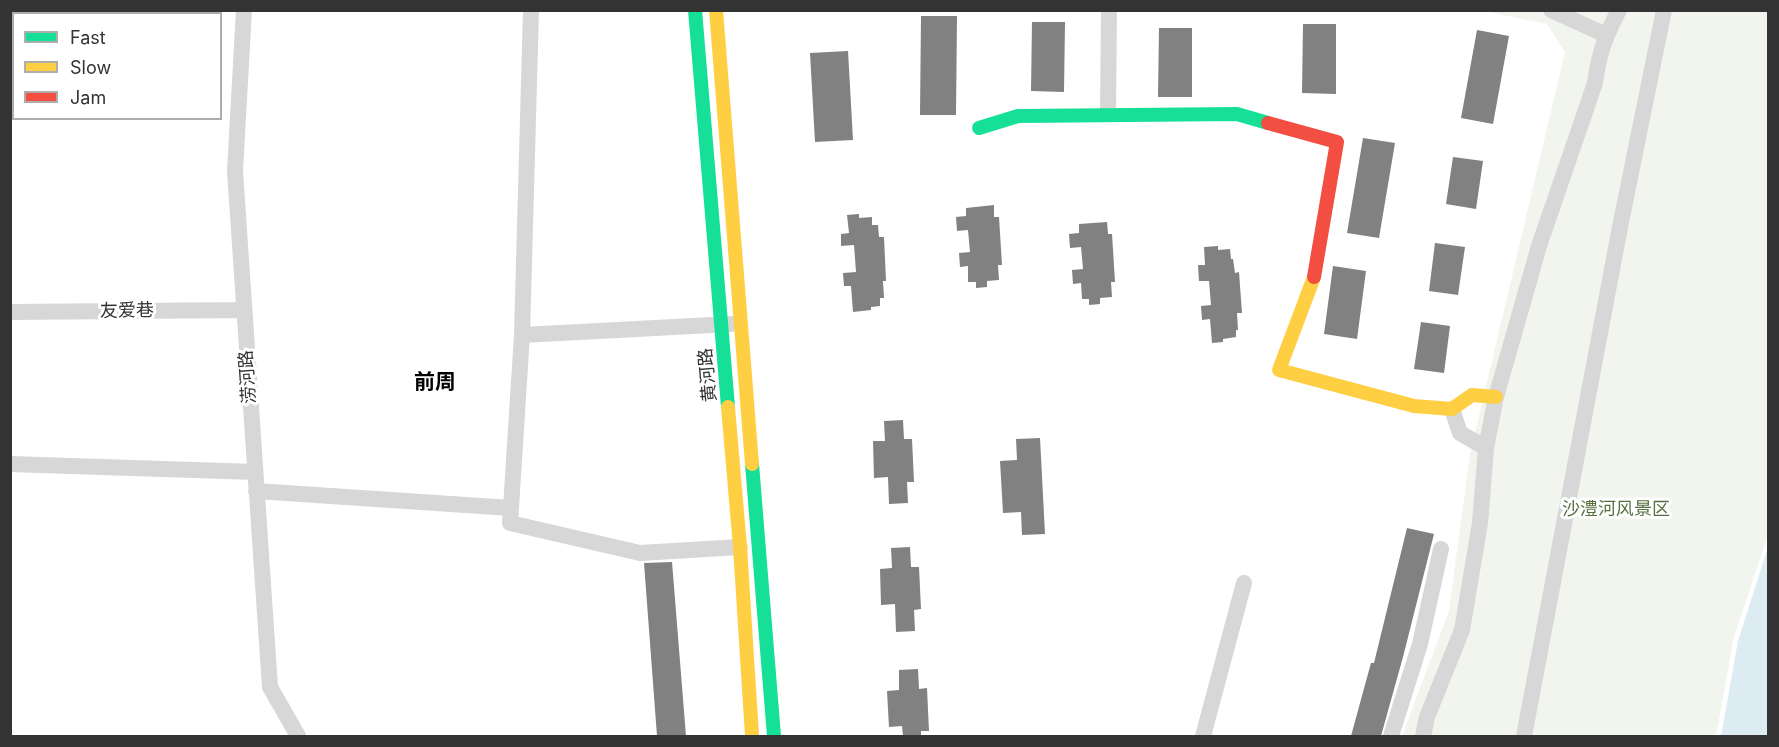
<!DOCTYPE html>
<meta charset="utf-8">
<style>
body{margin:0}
#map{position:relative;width:1779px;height:747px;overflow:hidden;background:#fff;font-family:Inter,sans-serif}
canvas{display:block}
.frame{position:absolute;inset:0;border:12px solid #333;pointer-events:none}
.legend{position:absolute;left:12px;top:12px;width:210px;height:108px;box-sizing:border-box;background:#fff;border:2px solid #adadad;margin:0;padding:8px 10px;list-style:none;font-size:18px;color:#333}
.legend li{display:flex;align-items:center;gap:12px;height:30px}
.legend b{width:30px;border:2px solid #adadad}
</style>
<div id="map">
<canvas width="1779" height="747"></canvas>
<div class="frame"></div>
<ul class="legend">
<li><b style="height:8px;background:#16e098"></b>Fast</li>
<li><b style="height:8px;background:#ffcf43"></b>Slow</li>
<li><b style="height:8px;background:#f24e42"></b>Jam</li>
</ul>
</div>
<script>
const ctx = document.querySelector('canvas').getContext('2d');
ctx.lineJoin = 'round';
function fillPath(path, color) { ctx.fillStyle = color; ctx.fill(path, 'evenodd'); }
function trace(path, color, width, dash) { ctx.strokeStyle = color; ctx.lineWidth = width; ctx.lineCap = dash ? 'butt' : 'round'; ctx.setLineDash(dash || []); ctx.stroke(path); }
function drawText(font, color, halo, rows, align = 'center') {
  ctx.font = font + ' Inter,"Noto Sans SC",sans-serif'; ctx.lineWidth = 6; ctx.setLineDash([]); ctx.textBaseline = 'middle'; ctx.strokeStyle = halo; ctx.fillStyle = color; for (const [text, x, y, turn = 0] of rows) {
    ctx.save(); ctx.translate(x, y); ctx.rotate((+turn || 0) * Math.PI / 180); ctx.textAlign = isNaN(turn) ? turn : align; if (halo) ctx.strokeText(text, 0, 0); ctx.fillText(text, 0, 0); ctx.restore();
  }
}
fillPath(new Path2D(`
 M1483,11H1768V535L1734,637L1716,736H1402L1449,611L1470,454L1565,52L1547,24Z`), '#f1f5ed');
fillPath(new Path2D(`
 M1768,547V736H1721L1738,641Z`), '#ddebf3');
fillPath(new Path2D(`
 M921,16H957L956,115H920Z
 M1032,22H1065L1064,92L1031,91Z
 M1303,24H1336V94L1302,93Z
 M1159,28H1192V97H1158Z
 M1477,30L1509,36L1493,124L1461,118Z
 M848,51L853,140L815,142L810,53Z
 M1363,138L1395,143L1379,238L1347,233Z
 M1453,157L1483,161L1476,209L1446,204Z
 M994,205V217H999L1002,265H998L999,280L987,281V287L976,288V282H968V266L960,267L959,253L970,252L968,230L957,231L956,217L966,216V208Z
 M859,214V218L872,217V225H878L879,237H884L886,281H883L884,298H880V306L871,307V310L853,312L851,286H844L843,273L856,272L854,245L841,246V234L849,233L847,215Z
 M1107,222L1108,234H1112L1115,282H1111L1112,297L1100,298V304L1089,305V299H1082L1081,283L1073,284L1072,270L1083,269L1081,247L1070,248L1069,234L1079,233V224Z
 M1435,243L1465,247L1458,295L1429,291Z
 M1218,246V250L1230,249L1231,259H1233L1235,273L1239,272L1242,313H1237L1238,330H1236V337L1223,339V342L1212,343L1210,319L1202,320L1201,306L1211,305L1209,281H1199L1198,265H1205L1204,247Z
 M1333,266L1366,271L1357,339L1324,334Z
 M1421,322L1450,326L1444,373L1414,369Z
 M903,420L904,439H912L914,482H907L908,503L889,504L888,477L874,478L873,441H885L884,421Z
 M1040,438L1045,534L1022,535L1021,512L1003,513L1000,461L1017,460L1016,439Z
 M1407,528L1434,534L1403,657L1381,736H1351L1371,663H1374Z
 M910,547L911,567H919L921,609L914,610L915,631L896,632L895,604L881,605L880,569L892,568L891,548Z
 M672,562L686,736H657L644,563Z
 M918,669L919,689L927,688L929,731H921V736H903L902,726L889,727L887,691L899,690V670Z`), '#818181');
trace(new Path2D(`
 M244,10L235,171L270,687L298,736
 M531,10L522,335L510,523L640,553L740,547
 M1551,10L1606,35
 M1108,114L1109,10
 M10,312L244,310
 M522,335L731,324
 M1452,409L1460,433L1486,448
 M10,464L255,472
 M256,491L511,508
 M1203,736L1244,583
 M1391,736L1420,644L1441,549
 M1423,736L1427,717L1462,630L1480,523L1486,448L1496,397L1539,246L1595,83C1599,53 1605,37 1619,10
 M1524,736L1620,227L1664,10`), '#d7d7d7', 16);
trace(new Path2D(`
 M695,10L728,407
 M979,128L1018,116L1237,114L1268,123
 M752,464L774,736`), '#16e098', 14);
trace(new Path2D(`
 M716,10L752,464
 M1314,277L1279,370L1414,406L1452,409L1472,395L1496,397
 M728,407L740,547L752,736`), '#ffcf43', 14);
trace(new Path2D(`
 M1268,123L1337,142L1314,277`), '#f24e42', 14);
drawText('18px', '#333', '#fff', [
 ["友爱巷",127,311,-1],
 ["黄河路",708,375,-95],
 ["涝河路",248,377,-94]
]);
drawText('18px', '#56703f', '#fff', [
 ["沙澧河风景区",1616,510]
]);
drawText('bold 21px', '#000', '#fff', [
 ["前周",435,383]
]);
</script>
